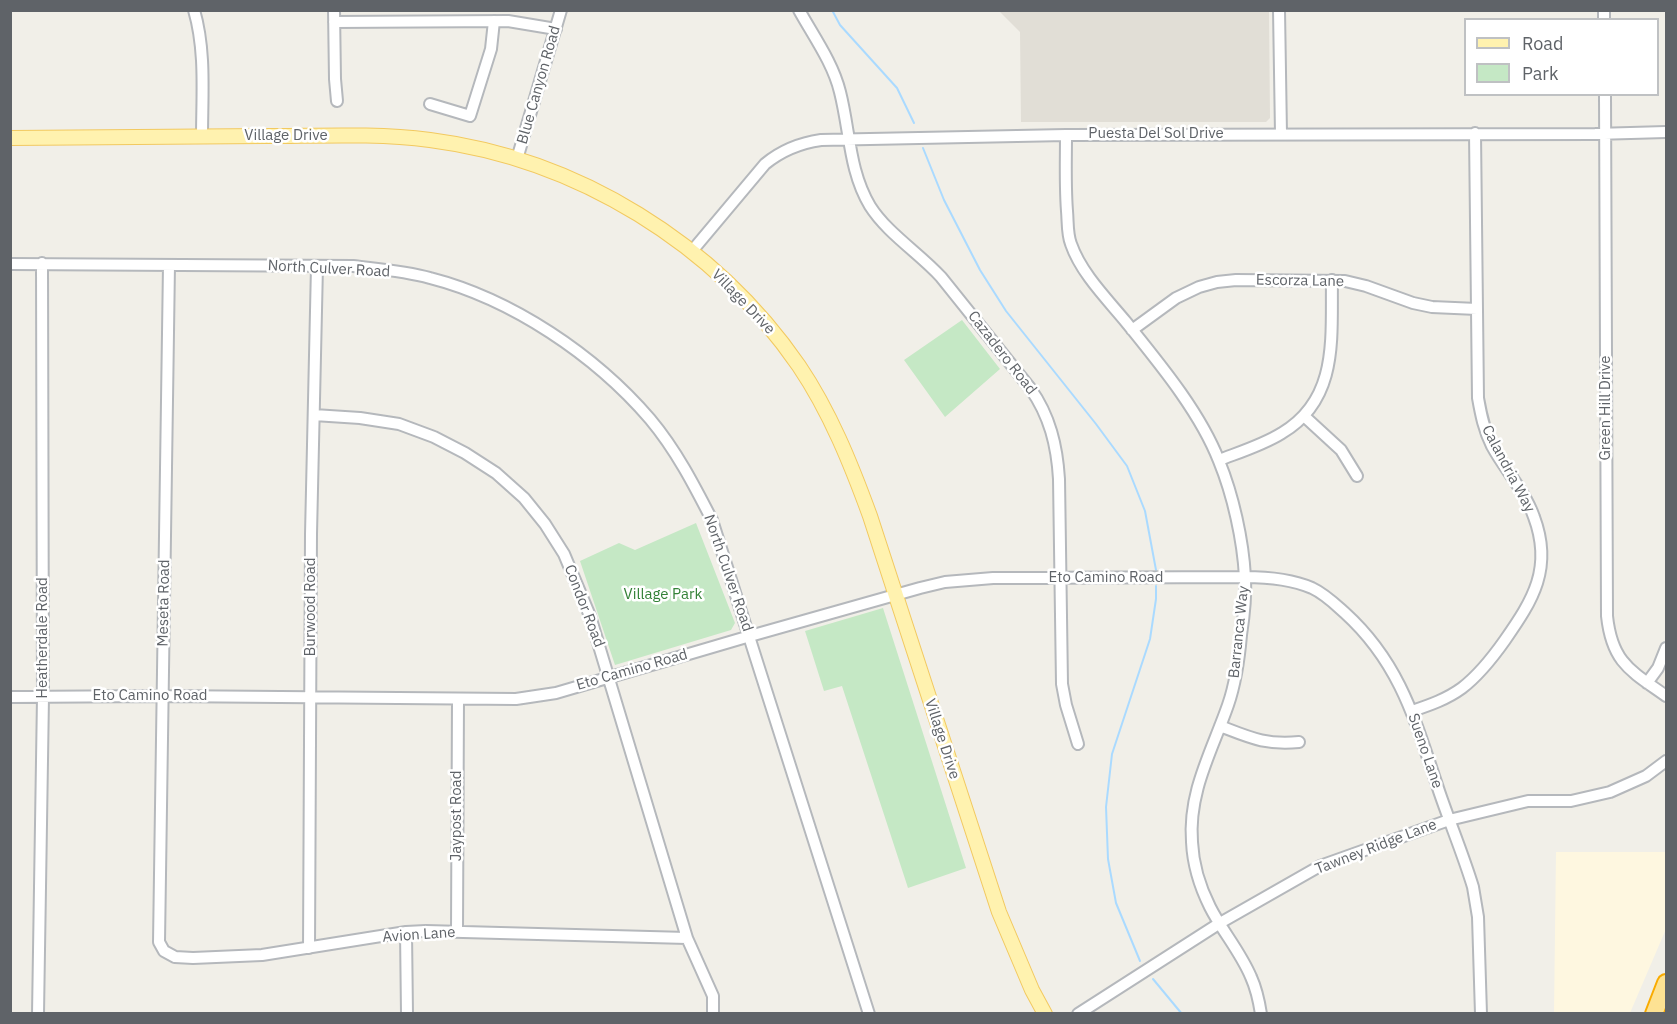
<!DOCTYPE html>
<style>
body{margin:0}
#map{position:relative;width:1677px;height:1024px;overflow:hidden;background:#f1efe8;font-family:"IBM Plex Sans",sans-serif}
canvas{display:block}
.frame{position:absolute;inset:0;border:12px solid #5f6368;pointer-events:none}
.legend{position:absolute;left:1464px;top:18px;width:195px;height:78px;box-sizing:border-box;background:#fff;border:2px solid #bfc1c3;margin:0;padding:8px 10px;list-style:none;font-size:18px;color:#5f6368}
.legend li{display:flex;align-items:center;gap:12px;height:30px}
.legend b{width:30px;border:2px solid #bfc1c3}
</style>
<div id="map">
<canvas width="1677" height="1024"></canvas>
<div class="frame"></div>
<ul class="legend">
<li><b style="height:8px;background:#fff2af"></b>Road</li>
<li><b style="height:16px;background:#c5e8c5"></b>Park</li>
</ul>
</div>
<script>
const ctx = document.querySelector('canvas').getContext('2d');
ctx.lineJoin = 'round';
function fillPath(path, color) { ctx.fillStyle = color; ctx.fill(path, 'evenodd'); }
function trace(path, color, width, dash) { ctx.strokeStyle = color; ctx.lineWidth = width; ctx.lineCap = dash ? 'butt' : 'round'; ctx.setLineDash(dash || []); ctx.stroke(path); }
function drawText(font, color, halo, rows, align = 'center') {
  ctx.font = font + ' "IBM Plex Sans",sans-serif'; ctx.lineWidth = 5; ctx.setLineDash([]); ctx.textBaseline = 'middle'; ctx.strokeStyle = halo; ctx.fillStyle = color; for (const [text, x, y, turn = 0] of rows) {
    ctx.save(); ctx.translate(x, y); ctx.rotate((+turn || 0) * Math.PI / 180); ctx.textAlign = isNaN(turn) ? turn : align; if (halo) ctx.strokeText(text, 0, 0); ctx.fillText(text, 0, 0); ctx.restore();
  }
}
fillPath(new Path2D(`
 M1556,852H1666V929L1630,1013H1554Z`), '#fef7e0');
fillPath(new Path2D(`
 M999,11H1269L1270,118L1266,122H1021L1020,32Z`), '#e1ded6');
fillPath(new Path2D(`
 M962,320L1000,369L945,417L904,360Z
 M696,523L735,623L731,630L615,665L580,561L619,543L635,550Z
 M883,608L966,868L908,888L842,686L824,691L805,631Z`), '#c5e8c5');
trace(new Path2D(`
 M832,10L840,25L897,88L914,123
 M923,148L944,200L980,270L1006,311L1096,424L1127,466L1145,511L1156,570
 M1140,961L1116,903L1108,859L1106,807L1112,754L1150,639L1156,599V586
 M1153,979L1182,1014`), '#aadaff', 2);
const minor = new Path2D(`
 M194,10C206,51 202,95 202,137
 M334,10L335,79L337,101
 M799,10C814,37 833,63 840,92C850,131 849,171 870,206C887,233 919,253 941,277L1030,388C1050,416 1057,446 1059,479L1062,684L1066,705L1078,744
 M1279,10L1281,134
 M1604,10V20
 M334,22L508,21L556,29
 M1605,94L1607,616C1612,663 1631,671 1666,696
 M430,104L470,116L491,49L494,21
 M1066,135C1066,160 1065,185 1067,211C1068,222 1067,234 1071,244C1081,273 1107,299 1126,322C1159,363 1200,412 1219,461C1233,495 1243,540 1245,577C1246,596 1244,616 1241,635C1239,659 1236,682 1228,705C1212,751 1188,792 1192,842C1193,864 1200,887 1210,907C1222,931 1240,951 1251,977C1256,988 1259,1001 1261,1014
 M517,159L561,10
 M692,251L765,164C782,150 800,143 821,140L1066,135L1595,134L1666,132
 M10,264L353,266C378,269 405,271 430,278C512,299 595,355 650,419C676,450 694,485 712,520L869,1014
 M169,265L159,942L164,951L175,957L193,958L262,955L406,932L426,931L687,938
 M1132,330L1176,298L1199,287L1217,282L1236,280L1345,281L1366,286L1413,303L1432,307L1477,309
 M314,415L360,418L399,424L434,437L465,453L496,473L524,498L545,524L564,554L590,616L687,938L713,996V1014
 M1304,416L1341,450L1357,476
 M1219,460C1240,452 1263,445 1282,433C1339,399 1331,338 1332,280
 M1647,683L1658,668L1666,648
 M10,697L162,696L516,699L556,693L750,636L920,588L945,582L993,578L1245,577C1268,577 1291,579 1312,588C1325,594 1335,604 1345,613C1400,663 1415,720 1438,788C1449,821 1463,854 1473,887L1478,917L1481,1014
 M1412,711C1430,705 1447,699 1462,688C1479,675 1493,657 1505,640C1533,600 1553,568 1534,517C1525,491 1505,470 1492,446C1484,430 1481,415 1478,398L1475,133
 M1220,726C1251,738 1265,745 1299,742
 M406,932L407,1014
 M457,932L458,699
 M309,948L311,534L317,266
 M38,1014L43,697L42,263
 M1078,1014L1220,923L1320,866L1449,820L1528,801H1571L1610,792L1646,776L1666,761`);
const major = new Path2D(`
 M10,138C95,137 180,137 264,136C319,136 375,133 430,140C578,159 715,244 799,366C830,412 851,464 870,516L999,912L1032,990L1045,1014`);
const highway = new Path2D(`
 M1654,1014L1666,983`);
trace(minor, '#b5b8bc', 14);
trace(major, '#f2c960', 16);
trace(highway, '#f9ab00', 20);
trace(minor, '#fff', 10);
trace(major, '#fff2af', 14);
trace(highway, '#fde293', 16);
drawText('15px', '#5f6368', '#fff', [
 ["Blue Canyon Road",539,85,-74],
 ["Puesta Del Sol Drive",1156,134],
 ["Village Drive",286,136],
 ["North Culver Road",329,269,3],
 ["Escorza Lane",1300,281,1],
 ["Village Drive",743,302,46],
 ["Cazadero Road",1002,353,52],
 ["Green Hill Drive",1606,408,-90],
 ["Calandria Way",1508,469,62],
 ["North Culver Road",728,573,71],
 ["Eto Camino Road",1106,578],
 ["Meseta Road",164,603,-89],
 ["Condor Road",584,606,69],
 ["Burwood Road",311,607,-90],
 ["Barranca Way",1239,632,-84],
 ["Heatherdale Road",43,638,-90],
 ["Eto Camino Road",632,670,-16],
 ["Eto Camino Road",150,696],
 ["Village Drive",942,739,72],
 ["Sueno Lane",1425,751,71],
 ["Jaypost Road",457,816,-90],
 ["Tawney Ridge Lane",1376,847,-21],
 ["Avion Lane",419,935,-4]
]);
drawText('15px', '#348238', '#fff', [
 ["Village Park",663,595]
]);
</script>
